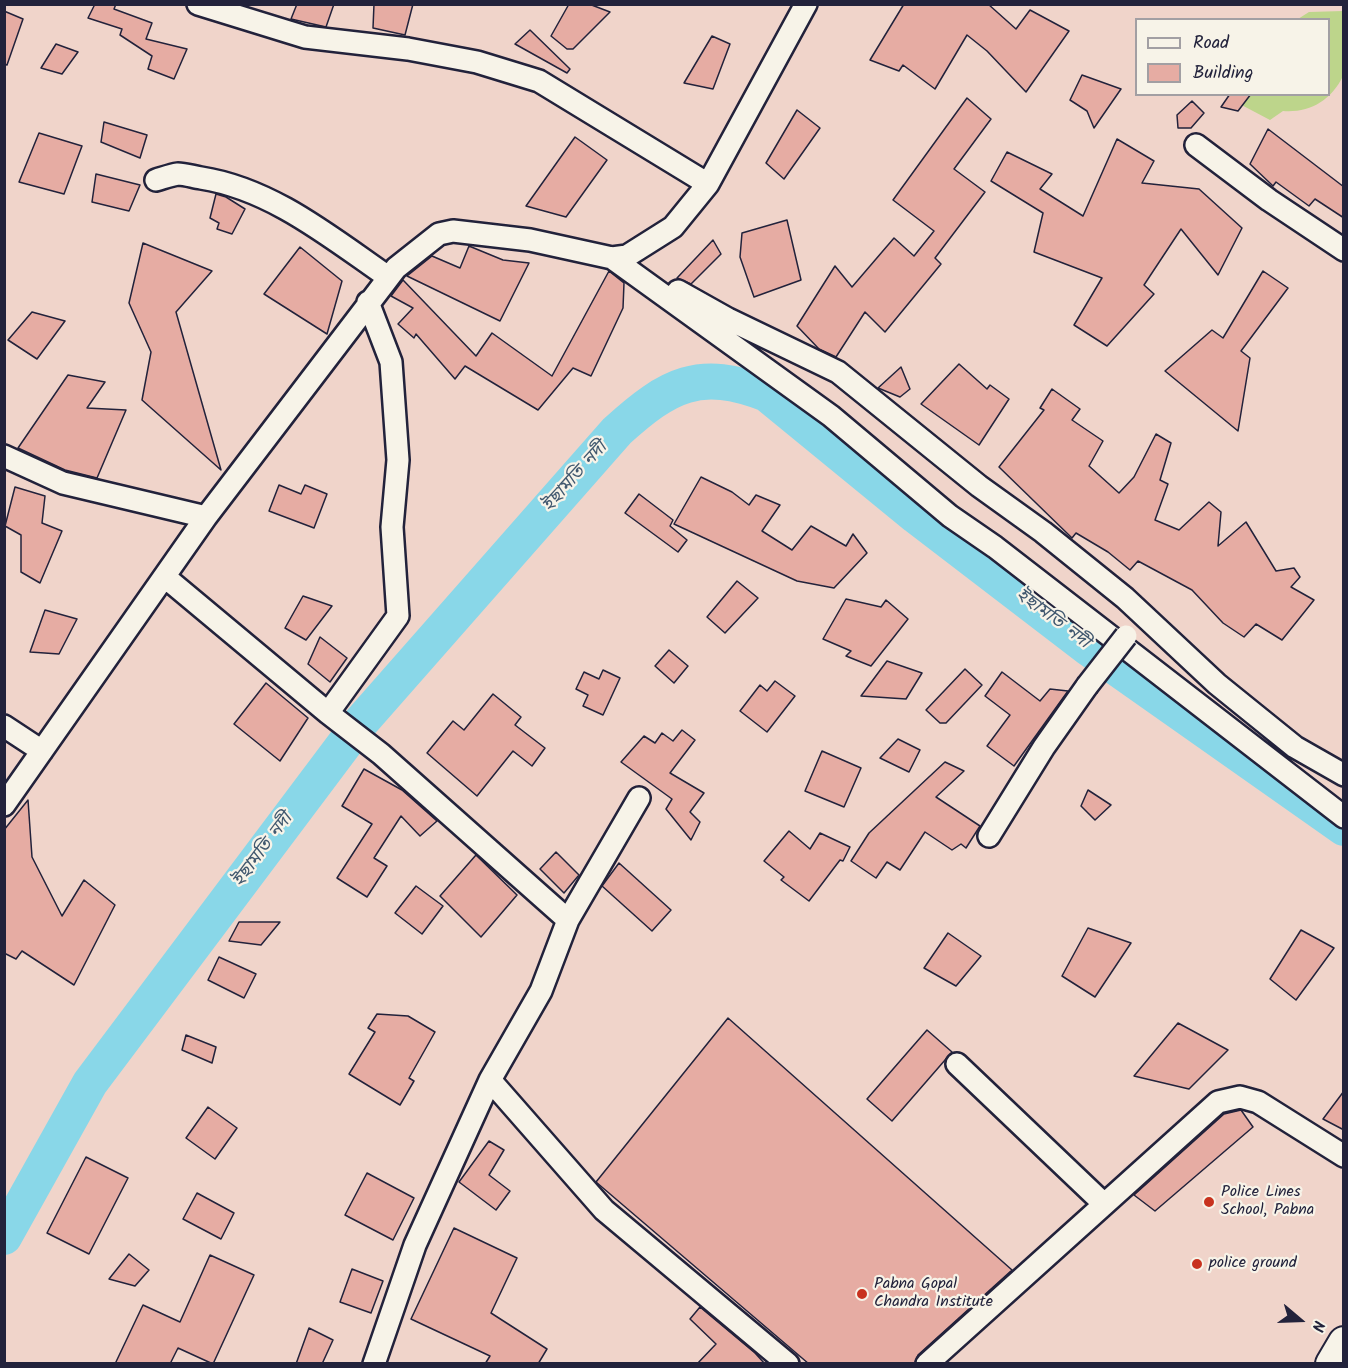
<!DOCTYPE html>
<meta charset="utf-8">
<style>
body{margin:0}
#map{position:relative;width:1348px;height:1368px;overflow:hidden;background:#f4e5da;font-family:Kalam,sans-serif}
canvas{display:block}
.frame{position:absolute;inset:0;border:6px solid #22223b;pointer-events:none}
.legend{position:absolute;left:1135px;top:18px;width:195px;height:78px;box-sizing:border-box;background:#f7f3e8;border:2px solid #a29fa3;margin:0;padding:8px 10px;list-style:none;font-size:18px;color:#22223b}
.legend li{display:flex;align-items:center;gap:12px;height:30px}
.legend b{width:30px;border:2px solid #a29fa3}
.north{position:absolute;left:1270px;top:1290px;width:60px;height:60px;-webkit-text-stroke:4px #f7f3e8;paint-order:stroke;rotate:109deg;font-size:16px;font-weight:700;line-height:24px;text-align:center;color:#22223b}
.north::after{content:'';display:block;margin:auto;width:21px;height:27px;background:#22223b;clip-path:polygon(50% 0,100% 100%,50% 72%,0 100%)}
</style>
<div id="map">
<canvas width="1348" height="1368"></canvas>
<div class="frame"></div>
<ul class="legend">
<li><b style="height:8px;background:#f7f3e8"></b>Road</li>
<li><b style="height:16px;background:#e6aca3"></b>Building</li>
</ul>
<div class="north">N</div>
</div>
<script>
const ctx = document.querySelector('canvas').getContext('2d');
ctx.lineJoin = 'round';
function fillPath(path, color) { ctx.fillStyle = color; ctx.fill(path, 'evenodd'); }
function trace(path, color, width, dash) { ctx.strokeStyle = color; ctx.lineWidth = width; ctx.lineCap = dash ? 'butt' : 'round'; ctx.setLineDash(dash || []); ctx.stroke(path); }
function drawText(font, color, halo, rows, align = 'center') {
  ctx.font = font + ' Kalam,"Noto Sans Bengali",sans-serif'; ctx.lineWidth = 4.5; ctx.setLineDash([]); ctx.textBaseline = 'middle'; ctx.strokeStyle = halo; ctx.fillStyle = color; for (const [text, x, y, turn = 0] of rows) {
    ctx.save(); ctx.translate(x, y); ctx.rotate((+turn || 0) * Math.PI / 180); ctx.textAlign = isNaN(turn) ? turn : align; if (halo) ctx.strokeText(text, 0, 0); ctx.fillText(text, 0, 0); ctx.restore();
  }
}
fillPath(new Path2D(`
 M5,5H1343V1363L5,1364ZM1136,20H1328V94H1136Z`), '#f0d4ca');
fillPath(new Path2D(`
 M1343,11C1343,24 1347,67 1343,76C1331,101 1309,113 1283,111L1270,120L1234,101L1235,95L1328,94V20L1298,19L1309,12Z`), '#bdd58b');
trace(new Path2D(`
 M4,1237L90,1083L361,722L617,431C669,384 699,368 767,394L916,516L1087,647L1344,828`), '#89d7e8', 36);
const building = new Path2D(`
 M95,4H116L114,9L152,23L146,39L187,49L174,79L148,69L152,56L120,35L122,29L88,18Z
 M297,4H334L326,27L291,19Z
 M374,4H413L405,35L373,28Z
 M569,4H589L610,12L573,49H567L551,36Z
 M904,4H988L1016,29L1030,10L1069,31L1026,92L987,51L967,35L935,89L903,65L899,71L870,60Z
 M4,11L23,19L7,65L4,64Z
 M530,30L570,69L567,73L515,44Z
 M712,36L730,44L713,89L684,83Z
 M56,44L78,52L62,74L41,68Z
 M1082,75L1121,89L1094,128L1087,111L1070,100Z
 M1230,94H1251L1238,111L1221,107Z
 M967,98L991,119L954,169L985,192L935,258L941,264L885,332L865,312L836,357L819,349L797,326L835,266L852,287L894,238L914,256L934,231L893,200Z
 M1192,101L1204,113L1191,128H1178L1177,115Z
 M797,110L820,128L784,179L766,163Z
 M104,122L147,135L140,158L101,142Z
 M1268,129L1344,187V218L1315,199L1309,206L1276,182L1273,186L1250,164Z
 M39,133L82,146L64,194L19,182Z
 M575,137L607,160L566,217L526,206Z
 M1117,139L1154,161L1142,183L1199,189L1242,228L1218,275L1181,229L1144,285L1154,294L1107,346L1074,325L1102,278L1034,252L1043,213L991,181L1007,152L1052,174L1040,189L1083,216Z
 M96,174L140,185L129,211L92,202Z
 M216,194L226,197L245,209L232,234L217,229L219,223L210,218Z
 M787,220L801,280L754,297L740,257L742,233Z
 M713,240L721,254L691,284L677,278Z
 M143,243L212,271L176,312L221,470L142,400L151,352L129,303Z
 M469,246L503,260L529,263L500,321L407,276L432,256L460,268Z
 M300,247L342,281L327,334L264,294Z
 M609,271L624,283L623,308L591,376L573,368L538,410L465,366L455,379L416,334L414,338L398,324L413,308L391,296L403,280L476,356L492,333L552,376Z
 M1263,271L1288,288L1241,351L1250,358L1238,431L1165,371L1212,330L1223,338Z
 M32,312L65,321L37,359L8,340Z
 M959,364L987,389L990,385L1009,399L979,445L921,404Z
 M901,367L910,389L900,397L878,388Z
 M68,375L105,382L87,408L126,410L97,478L65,470L18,448Z
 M1052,389L1080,409L1072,420L1103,441L1089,466L1119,493L1134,477L1156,434L1171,443L1160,480L1168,484L1155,520L1179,530L1209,502L1221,512L1218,546L1246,522L1276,571L1294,568L1300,577L1291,587L1314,600L1282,640L1256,624L1244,637L1223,623L1192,590L1138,561L1130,570L1108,552L1076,533L1072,538L999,467L1044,410L1040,408Z
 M701,477L732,492L749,505L756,495L780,505L762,531L792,550L811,526L846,546L853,534L867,553L834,588L797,581L674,524Z
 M279,485L301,494L305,485L327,494L314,528L269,511Z
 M15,487L45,496L42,523L62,531L40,583L21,572V535L5,526Z
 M639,494L673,520L670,526L687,540L678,552L625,513Z
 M737,581L758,598L725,633L707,617Z
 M303,596L332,606L306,640L285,628Z
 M846,599L881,607L886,600L908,619L871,666L846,656L851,651L823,639Z
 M45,610L77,619L59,654L30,652Z
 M320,637L347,658L330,682L308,664Z
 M669,650L688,666L674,683L655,666Z
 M887,661L922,673L906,699L861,696Z
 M965,669L982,685L946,723H940L926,710Z
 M603,670L620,678L603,715L583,706L588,695L576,689L584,672L599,679Z
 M1002,672L1040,701L1050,689L1068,691L1014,766L987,746L1010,715L985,696Z
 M775,681L795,696L767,732L740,711L760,685L767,691Z
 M266,683L308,718L280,761L234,724Z
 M493,694L521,717L515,725L545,748L532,766L513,751L477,796L427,753L453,721L464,730Z
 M682,730L695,740L670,773L704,793L690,812L700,822L691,840L666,809L672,799L621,762L644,736L655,743L662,733L673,741Z
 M898,739L920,750L909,772L880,758Z
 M822,751L861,768L844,807L805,791Z
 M945,762L964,771L936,797L980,826L966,848L961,844L952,850L925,832L900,870L887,862L876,878L851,861L869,833Z
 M364,769L402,790L437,821L420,836L401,816L374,858L387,866L367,897L337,878L372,824L342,806Z
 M1088,790L1111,805L1095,820L1081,806Z
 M28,800L32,857L62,916L84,880L115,905L74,985L22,951L16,959L4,953V830Z
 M789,831L810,849L820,833L850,847L843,861L840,860L809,901L781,880L784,877L764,861Z
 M556,852L579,875L564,893L540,869Z
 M476,855L517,895L481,937L440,896Z
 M619,863L671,910L652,931L602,886Z
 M416,886L443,906L422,934L395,913Z
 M239,922H280L261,945L229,941Z
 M1088,928L1131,943L1095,997L1062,976Z
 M1301,930L1334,948L1296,1000L1270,979Z
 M948,933L981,956L956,986L924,968Z
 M219,957L256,974L244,998L208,980Z
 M377,1014L408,1016L435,1032L409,1078L414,1081L400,1105L349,1074L375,1032L368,1028Z
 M728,1018L1012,1270L918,1355L915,1364H809L596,1182Z
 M1178,1023L1228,1050L1189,1089L1134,1076Z
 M927,1030L952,1052L892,1121L867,1099Z
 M186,1035L216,1047L212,1063L182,1050Z
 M1344,1091V1130L1323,1119Z
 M208,1107L237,1128L215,1159L186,1138Z
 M1241,1110L1253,1127L1155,1211L1134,1195L1224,1114Z
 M489,1141L504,1150L489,1175L510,1191L496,1210L459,1182Z
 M86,1157L128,1178L89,1254L47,1233Z
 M367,1173L414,1198L393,1240L345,1215Z
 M197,1193L234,1213L221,1239L183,1219Z
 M454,1228L517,1258L491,1313L547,1349L538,1364H485L490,1356L411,1319Z
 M129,1254L149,1270L135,1286L109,1279Z
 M210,1255L254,1275L213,1364L178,1348L170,1364H115L143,1305L180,1322Z
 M352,1269L383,1281L371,1313L340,1302Z
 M700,1307L755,1353L765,1364H697L716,1344L690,1319Z
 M309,1328L333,1340L322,1364H296Z`);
fillPath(building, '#e6aca3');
trace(building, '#22223b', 1.5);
const street = new Path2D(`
 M198,4L305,37L408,49L477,62L539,81L708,184
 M1196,145L1269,200L1344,250
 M156,180C163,178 171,175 178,174C185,174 194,177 201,178C272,189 330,237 388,277
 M612,258L831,416L950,516L995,547L1344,817
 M678,291L728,319L838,372L979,486L1043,532L1125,598L1217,684L1295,747L1344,775
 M4,456L63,483L206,517
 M165,577L328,713L381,754L568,920
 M328,713L398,616L392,527L398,460L391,362L368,302
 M4,726L42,751
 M4,805L206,517L396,268L439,234L453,231L530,240L612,258L627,256L673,227L708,184L806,4
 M989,836L1044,747L1087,686
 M957,1064L1104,1204
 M490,1080L604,1210L788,1364
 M374,1364L415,1245L490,1080L541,991L568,920L639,798
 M927,1364L1218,1102L1240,1097L1258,1102L1344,1156`);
const secondary = new Path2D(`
 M1331,1364L1344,1342`);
trace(street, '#22223b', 26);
trace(secondary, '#22223b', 34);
trace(street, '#f7f3e8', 21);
trace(secondary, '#f7f3e8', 30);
const streetBridge = new Path2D(`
 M1087,686L1126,636`);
trace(streetBridge, '#22223b', 26, []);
trace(streetBridge, '#f7f3e8', 21);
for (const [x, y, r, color] of [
 [1209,1202,6,"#c8321e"],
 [1197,1264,6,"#c8321e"],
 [862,1294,6,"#c8321e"]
]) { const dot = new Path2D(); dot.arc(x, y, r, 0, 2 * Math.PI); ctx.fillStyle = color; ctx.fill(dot); trace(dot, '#f7f3e8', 2); }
drawText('16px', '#22223b', '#f7f3e8', [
 ["Police Lines",1221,1193],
 ["School, Pabna",1221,1211],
 ["police ground",1209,1264],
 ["Pabna Gopal",874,1285],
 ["Chandra Institute",874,1303]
], 'left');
drawText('italic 18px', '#41586f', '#f7f3e8', [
 ["ইছামতি নদী",576,478,-48],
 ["ইছামতি নদী",1052,620,37],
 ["ইছামতি নদী",264,851,-53]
]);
</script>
